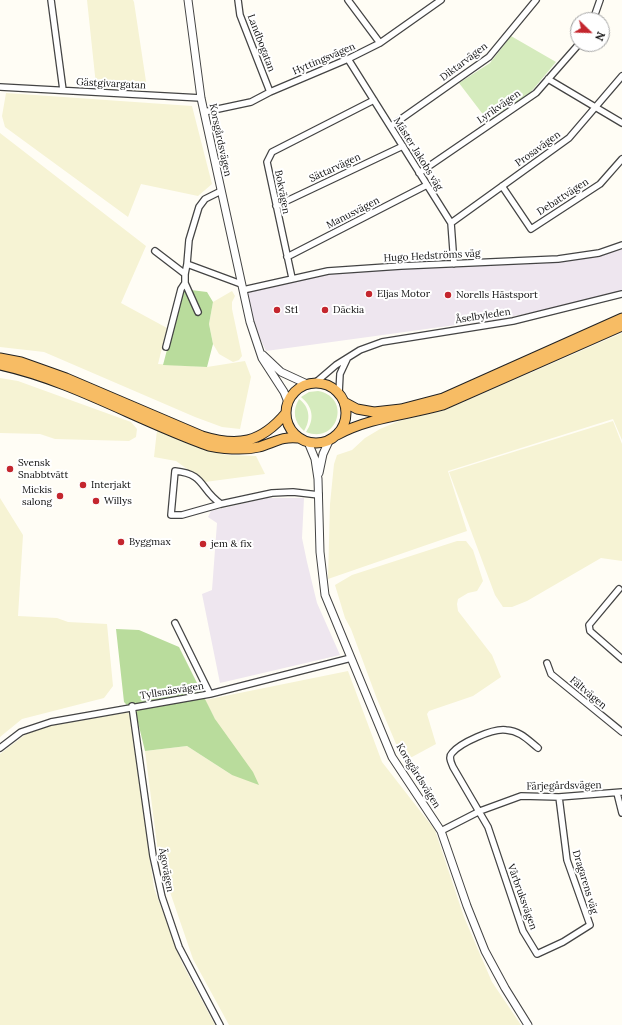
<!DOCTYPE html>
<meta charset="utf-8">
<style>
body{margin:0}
#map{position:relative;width:622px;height:1025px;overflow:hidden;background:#fffdf5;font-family:Lora,serif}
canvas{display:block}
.north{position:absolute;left:570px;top:12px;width:40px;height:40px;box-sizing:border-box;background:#fff;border:1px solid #a0a0a0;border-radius:50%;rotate:113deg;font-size:11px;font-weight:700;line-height:16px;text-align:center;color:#111}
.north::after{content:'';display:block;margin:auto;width:14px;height:18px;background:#c4262e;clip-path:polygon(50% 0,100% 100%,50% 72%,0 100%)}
</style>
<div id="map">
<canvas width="622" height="1025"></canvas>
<div class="north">N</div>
</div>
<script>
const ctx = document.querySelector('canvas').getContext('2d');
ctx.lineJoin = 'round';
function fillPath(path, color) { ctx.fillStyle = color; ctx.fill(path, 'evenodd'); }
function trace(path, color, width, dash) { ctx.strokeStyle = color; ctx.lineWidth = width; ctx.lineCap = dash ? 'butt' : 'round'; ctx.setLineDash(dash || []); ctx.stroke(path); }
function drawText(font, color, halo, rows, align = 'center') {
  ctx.font = font + ' Lora,serif'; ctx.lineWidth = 4; ctx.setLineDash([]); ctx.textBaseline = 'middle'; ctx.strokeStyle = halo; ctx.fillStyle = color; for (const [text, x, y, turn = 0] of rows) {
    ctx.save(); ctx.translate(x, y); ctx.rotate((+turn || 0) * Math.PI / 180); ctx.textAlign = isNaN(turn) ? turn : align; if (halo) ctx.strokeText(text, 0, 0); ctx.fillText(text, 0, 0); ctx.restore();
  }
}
fillPath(new Path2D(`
 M622,245V293L591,302L492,320L266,351L252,321L243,290L328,271L479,263L599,253Z
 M267,498H304L302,538L307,562L317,603L340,655L220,683L202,594L212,590L217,523L208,517L211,511Z`), '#eee6ef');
fillPath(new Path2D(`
 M87,0H133L134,2L147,88L146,91L142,92L99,89L96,85Z
 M6,93L192,106L212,184L198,196L141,184L128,217L5,127L2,116Z
 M0,133L146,246L121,303L167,328L158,364L207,367L245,361L251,377L240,429L222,427L195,417L44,352L0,347Z
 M232,291L235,296L232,302V309L242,356L239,360L233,362L219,354L213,344L209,324L213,302Z
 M622,333V440L613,419L448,471L467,531L328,579L330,504L334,464L337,455L352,450L365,438L380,429L399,421L445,410Z
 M0,378L18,381L131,422L137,429L136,437L129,441L55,439L40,434L0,433Z
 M613,421L622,444V561L601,558L527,601L512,607H503L495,595L449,472Z
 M157,430L203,449L226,455L256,456L265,474L205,482L176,461L154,457Z
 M0,498L23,535L18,616L57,618L68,622L107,624L113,686L104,698L22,719L0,737Z
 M457,541H466L473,550L483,581L477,591L468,593L458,599L457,604L458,611L492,655L501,677L473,696L429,711L427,714L436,744L412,757L402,758L377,699L351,629L345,618L335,585L352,575Z
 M348,671L382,762L435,830L464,917L492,982L521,1025H229L193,959L159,860L145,751L187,746L232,775L215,719L205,700Z
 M130,712L154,888L182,963L215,1025H0V754L26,734L50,726Z`), '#f6f3d4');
fillPath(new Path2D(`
 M511,36L556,62L530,93L488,121L459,83L490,63Z
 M318,391C352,397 338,445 306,432C315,419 313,407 301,397L309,392Z
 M299,399C310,407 311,420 304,431C294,422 292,411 299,399Z`), '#d5ebbd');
fillPath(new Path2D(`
 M183,289L207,292L213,302L209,324L213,344L207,367L163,365Z
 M116,629L139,630L179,647L215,719L253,772L259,785L232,775L187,746L145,751L136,714L124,702Z`), '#b9dc9c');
const minor = new Path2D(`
 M51,0L63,90
 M238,0L240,15L270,92
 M348,0L380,43
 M593,20L600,0
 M348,59L451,223L454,264
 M548,79L622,123
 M0,87L201,98
 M204,112L251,102L270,92L348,59L380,43L441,0
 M391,126L489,57L536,0
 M419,173L536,93L579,44
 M502,186L531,229L600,184L622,159
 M276,206L403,146
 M451,223L569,138L622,76
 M155,251L185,274
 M287,257L427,185
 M187,264L241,284
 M292,278L267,162L272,152L374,100
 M243,290L328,271L401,266L558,259L599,253L622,245
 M198,312L185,283V274L187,264L189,240L199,207L205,199L221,191
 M166,347L181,289L185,283
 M315,383L336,365L360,350L382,342L513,321L622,294
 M339,393L340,374L347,359
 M221,504C199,489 206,474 175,471L171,515H182L221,504L272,493L293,492L319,495
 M619,589L589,625L590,631L622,659
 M175,623L210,694
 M547,663L551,674L622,732
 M132,706L153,856L162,897L179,947L220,1025
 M0,748L21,732L51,722L210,694L351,658
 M538,748C527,739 520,731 506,730C493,728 460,743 452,753C448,757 451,762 453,767L488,827L523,931L537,954L563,942L590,925L567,860L559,797
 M617,793L622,813
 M441,831L480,811L521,796L559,797L622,792`);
const tertiary = new Path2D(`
 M188,0L201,98L250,322L262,358L284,392L288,402
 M263,355L281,372L307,384
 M308,442L315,459L318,479L320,552L325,595L392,757L441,831L467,906L485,951L505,988L528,1025
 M319,473L323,454L329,441`);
const trunk = new Path2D(`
 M0,358L21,362L66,378L202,436C238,447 261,443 286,413
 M0,365C73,381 138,421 209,446C225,449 242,451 259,447C273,443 283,436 298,438
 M286 413a30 30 0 1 1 60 0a30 30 0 1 1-60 0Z
 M344,402L357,409L374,412L401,409L443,398L622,318
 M337,435C370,417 408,415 443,405L622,326`);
trace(minor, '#444', 8);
trace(tertiary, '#444', 9);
trace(trunk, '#222', 11);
trace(minor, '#fff', 5.5);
trace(tertiary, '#fff', 7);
trace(trunk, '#f7bc64', 9);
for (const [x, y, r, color] of [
 [369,294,4,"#c4262e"],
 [448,295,4,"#c4262e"],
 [277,310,4,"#c4262e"],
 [325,310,4,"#c4262e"],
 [10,469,4,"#c4262e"],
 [83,485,4,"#c4262e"],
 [60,496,4,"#c4262e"],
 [96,501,4,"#c4262e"],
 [121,542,4,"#c4262e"],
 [203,544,4,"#c4262e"]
]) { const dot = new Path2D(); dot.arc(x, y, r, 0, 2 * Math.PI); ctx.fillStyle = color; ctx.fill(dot); trace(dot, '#fff', 1.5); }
drawText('10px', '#111', '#fff', [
 ["Landbogatan",261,43,69],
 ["Hyttingsvägen",324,59,-23],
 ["Diktarvägen",464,62,-37],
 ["Gästgivargatan",111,84,3],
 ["Lyrikvägen",499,107,-35],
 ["Korsgårdsvägen",220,140,78],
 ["Prosavägen",538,149,-36],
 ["Mäster Jakobs väg",418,154,58],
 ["Sättarvägen",335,168,-25],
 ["Bokvägen",282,192,79],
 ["Debattvägen",563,197,-33],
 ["Manusvägen",353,213,-27],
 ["Hugo Hedströms väg",432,256,-3],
 ["Åselbyleden",483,316,-9],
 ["Tyllsnäsvägen",172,691,-9],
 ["Fältvägen",588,693,40],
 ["Korsgårdsvägen",418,776,58],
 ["Färjegårdsvägen",564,786,-1],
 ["Ägovägen",166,870,79],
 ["Dragarens väg",585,882,73],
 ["Vårbruksvägen",522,897,70]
]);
drawText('10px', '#111', '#fff', [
 ["Eljas Motor",377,294],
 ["Norells Hästsport",456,295],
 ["St1",285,310],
 ["Däckia",333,310],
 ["Svensk",18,463],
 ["Snabbtvätt",18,475],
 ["Interjakt",91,485],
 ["Mickis",52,490,"right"],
 ["salong",52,502,"right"],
 ["Willys",104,501],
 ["Byggmax",129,542],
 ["jem & fix",211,544]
], 'left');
</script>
